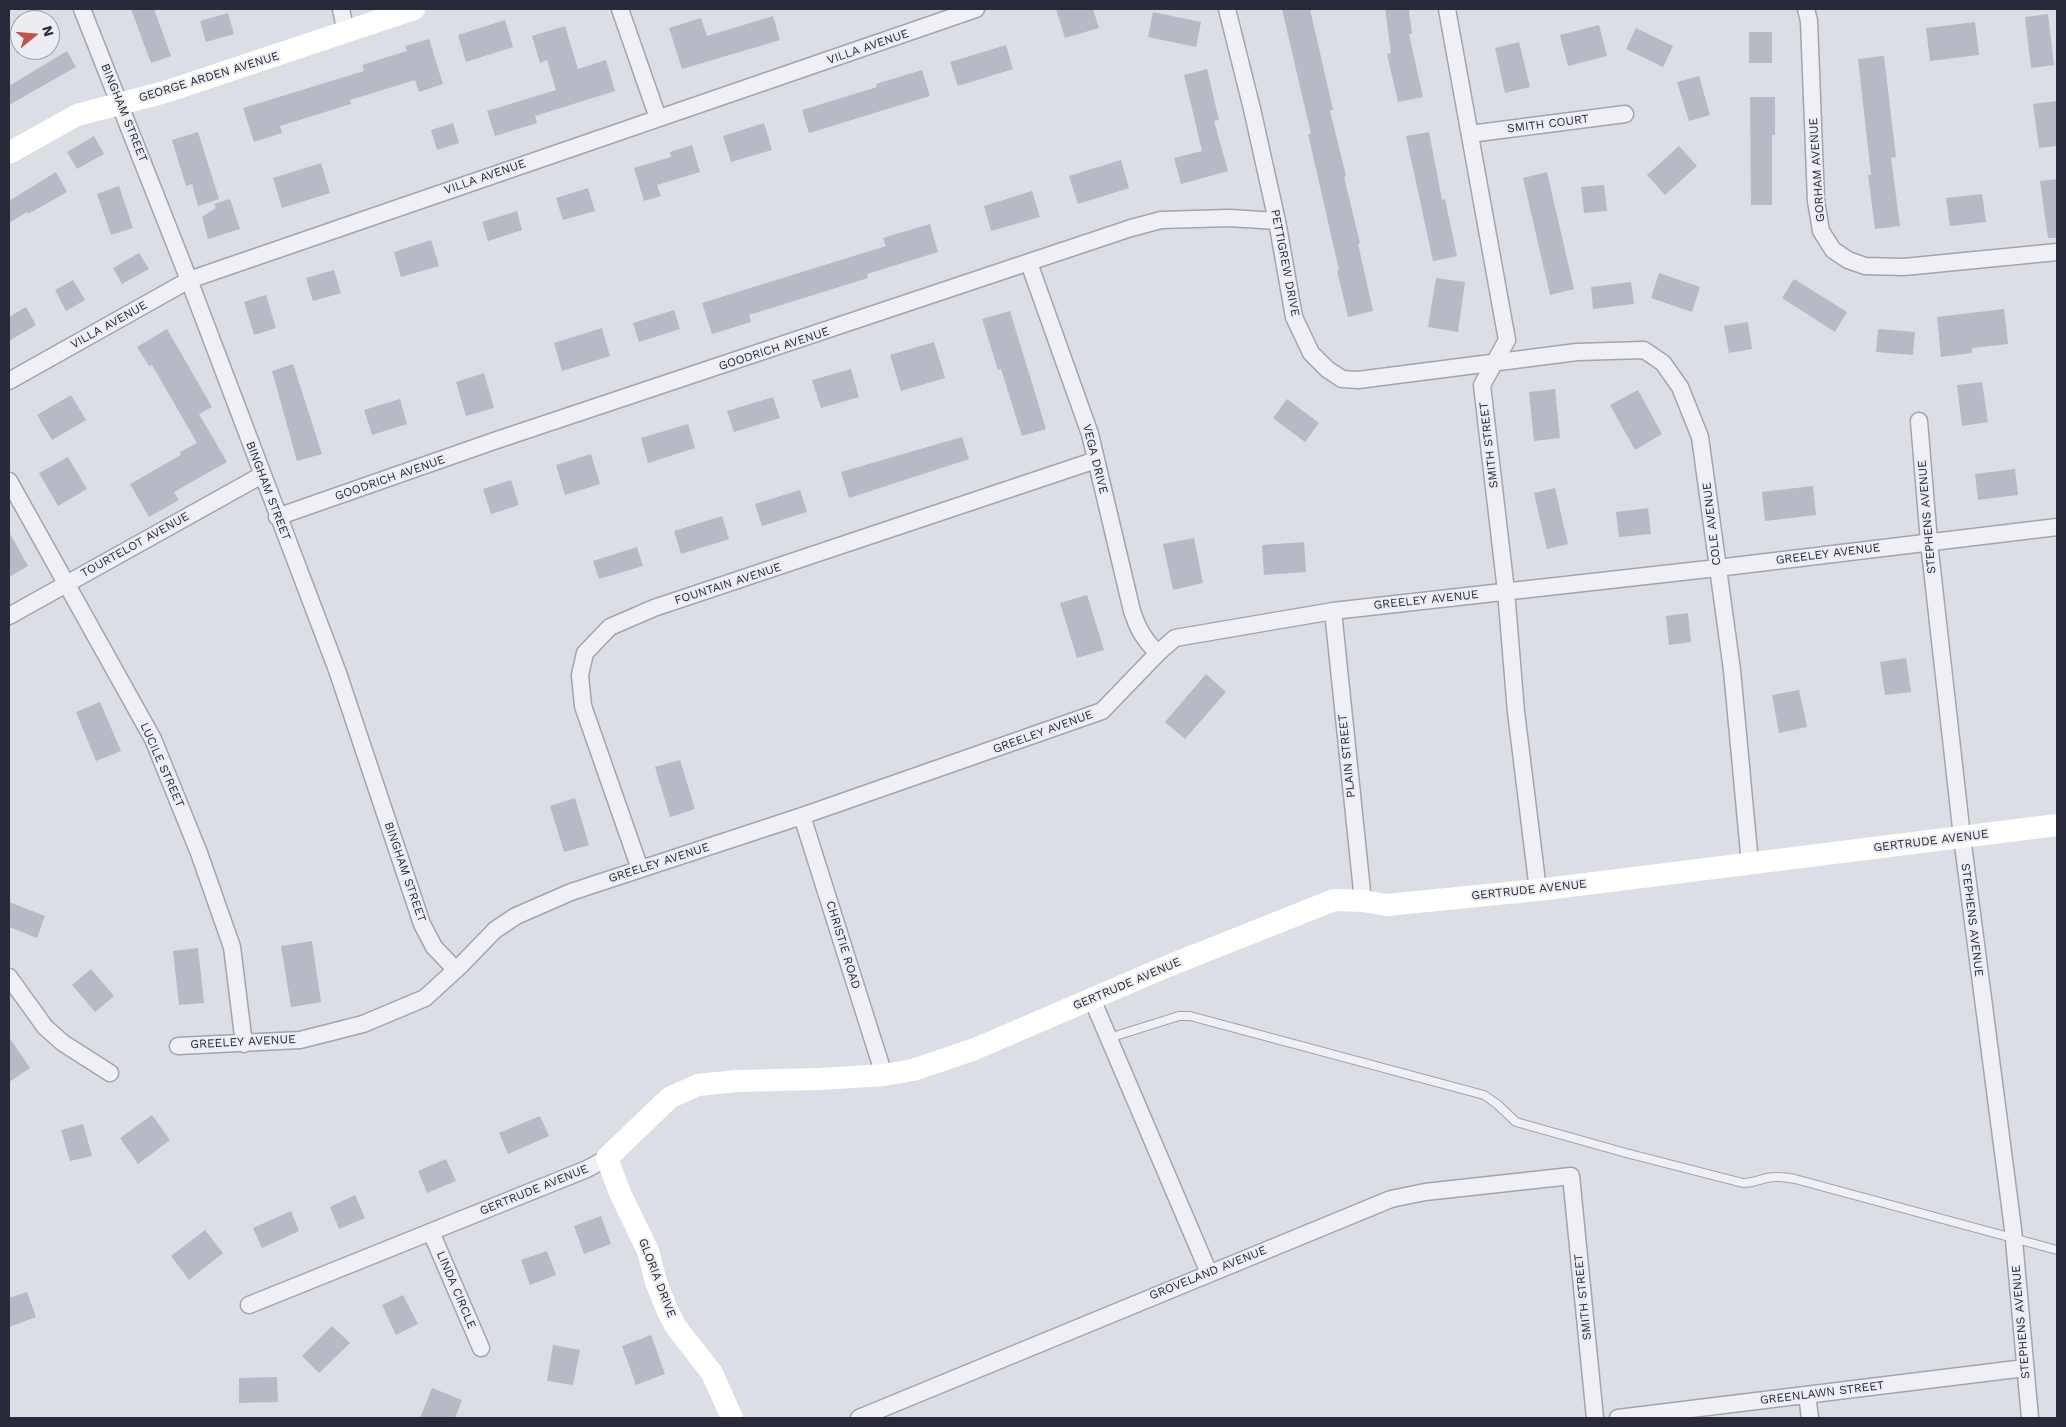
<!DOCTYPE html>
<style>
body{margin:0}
#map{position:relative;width:2066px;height:1427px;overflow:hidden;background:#dcdee5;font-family:"Work Sans",sans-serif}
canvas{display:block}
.frame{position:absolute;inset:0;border:10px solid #282a39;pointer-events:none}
.north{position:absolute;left:10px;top:10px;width:50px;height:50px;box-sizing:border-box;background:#ebedf3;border:1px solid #9d9fa9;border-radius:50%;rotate:73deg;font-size:14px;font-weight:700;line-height:20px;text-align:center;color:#282a39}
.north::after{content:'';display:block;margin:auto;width:18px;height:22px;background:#bf544d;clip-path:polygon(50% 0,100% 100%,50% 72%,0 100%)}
</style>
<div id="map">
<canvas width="2066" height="1427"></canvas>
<div class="frame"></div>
<div class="north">N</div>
</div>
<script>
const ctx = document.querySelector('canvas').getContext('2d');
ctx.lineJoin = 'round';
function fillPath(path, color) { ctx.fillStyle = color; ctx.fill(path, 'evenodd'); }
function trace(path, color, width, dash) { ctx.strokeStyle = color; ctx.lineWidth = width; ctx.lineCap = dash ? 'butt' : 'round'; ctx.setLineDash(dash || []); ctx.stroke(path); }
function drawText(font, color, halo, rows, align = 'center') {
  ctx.font = font + ' "Work Sans",sans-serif'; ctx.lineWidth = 4; ctx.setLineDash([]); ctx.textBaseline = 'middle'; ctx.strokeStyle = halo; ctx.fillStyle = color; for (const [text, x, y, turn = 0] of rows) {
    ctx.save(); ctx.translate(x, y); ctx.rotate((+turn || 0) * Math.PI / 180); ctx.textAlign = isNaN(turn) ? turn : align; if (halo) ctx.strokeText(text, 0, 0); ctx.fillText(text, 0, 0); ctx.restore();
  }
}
fillPath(new Path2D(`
 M131,9H154L171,56L151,63Z
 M1056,9H1093L1099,28L1065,38Z
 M1282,9H1310L1333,110L1330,111L1346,176L1344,177L1360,243L1358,244L1373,311L1348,317L1337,270H1339L1308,134H1311Z
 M1385,9H1409L1412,34H1409L1423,97L1398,102L1387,54L1391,53Z
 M1153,12L1201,22L1196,47L1148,37Z
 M228,13L234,34L206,42L200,21Z
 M2048,14L2054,65L2031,68L2025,17Z
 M773,16L780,40L682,69L669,28L701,18L707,36Z
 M505,20L513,47L466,62L458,35Z
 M1975,22L1979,55L1930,61L1926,28Z
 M1599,25L1607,56L1568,66L1560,35Z
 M565,26L578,69L606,60L615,91L535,116L537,123L495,136L487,111L556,90L547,60L540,63L532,36Z
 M1636,28L1673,46L1663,67L1626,49Z
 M1749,32H1772V63H1749Z
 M429,39L443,84L419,92L415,80L350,100L351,104L280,126L282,133L254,142L243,108L364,71L362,65L407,51L405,46Z
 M1519,42L1530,87L1505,93L1495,48Z
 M1006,45L1013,69L958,86L950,62Z
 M67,51L76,67L9,105V86Z
 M1884,56L1896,157L1891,158L1900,226L1875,229L1868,175H1871L1858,59Z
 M1207,69L1219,120L1214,121L1228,171L1181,184L1174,158L1202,151L1184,75Z
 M922,70L930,96L809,133L802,110L877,87L876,84Z
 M1699,76L1710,115L1689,121L1677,82Z
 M1750,97H1775V135H1772V205H1751Z
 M2056,101L2057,146L2039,148L2033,104Z
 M453,123L459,143L437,150L431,130Z
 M764,123L772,150L731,162L723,136Z
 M198,132L219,199L198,206L192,184L186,186L172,140Z
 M1429,132L1442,200L1445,199L1457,256L1433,261L1406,136Z
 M94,136L104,154L77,169L67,152Z
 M692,145L700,172L657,185L661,196L644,201L634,168L671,157L670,152Z
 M1679,146L1697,166L1665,195L1647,175Z
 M1121,160L1129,188L1078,204L1069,176Z
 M321,163L330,193L282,208L273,178Z
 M56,172L67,192L28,214L27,212L9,223V201Z
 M1547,172L1574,289L1550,295L1523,178Z
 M2057,179V238H2048L2040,181Z
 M1604,185L1607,211L1584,213L1581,187Z
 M119,186L133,228L111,235L97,194Z
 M588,188L595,211L563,220L556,198Z
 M1032,191L1040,217L991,231L984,206Z
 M1982,194L1986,222L1950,226L1946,198Z
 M230,199L240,229L208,239L202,217L216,208L214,204Z
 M517,211L522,230L488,241L482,222Z
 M930,224L938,252L867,274L868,278L749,315L751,322L712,334L702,303L886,246L883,238Z
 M431,240L439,266L401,277L394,252Z
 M139,253L149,269L122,284L113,268Z
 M334,270L341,293L313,301L306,278Z
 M1659,273L1700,287L1692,312L1651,298Z
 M1436,278L1465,282L1458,332L1428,327Z
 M1794,279L1847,312L1835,332L1782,298Z
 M73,280L85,300L66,311L55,290Z
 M1631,282L1634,304L1593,309L1591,287Z
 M266,295L276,328L254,335L244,302Z
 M26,307L36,325L9,341V317Z
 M2004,309L2008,344L1972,348V353L1941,357L1937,317Z
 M674,310L680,329L639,342L633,323Z
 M1010,311L1046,429L1022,436L1001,369L998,370L982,319Z
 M1748,322L1752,349L1729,353L1724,326Z
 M602,328L610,356L562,371L554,343Z
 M167,329L212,407L199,414L227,462L174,492L179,500L149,517L130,484L181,455L180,452L197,443L152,365L149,366L137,347Z
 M1878,329L1915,332L1913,355L1876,352Z
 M934,342L945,378L901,391L890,355Z
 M293,364L322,454L297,461L272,371Z
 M851,369L859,397L821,408L812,380Z
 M484,373L494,408L466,416L456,382Z
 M1982,382L1988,422L1962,426L1957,385Z
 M1555,389L1560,438L1534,441L1529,392Z
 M1638,390L1662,434L1635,450L1610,405Z
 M71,395L86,420L52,440L37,415Z
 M773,397L780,418L734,432L727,411Z
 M400,399L407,424L372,435L364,410Z
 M1287,399L1319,423L1305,442L1273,418Z
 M688,424L695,448L648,463L641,438Z
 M962,437L969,459L849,498L841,472Z
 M591,454L600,484L565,495L556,465Z
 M68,457L87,489L58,506L39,473Z
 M2015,469L2018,495L1978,500L1975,474Z
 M511,480L519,505L491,514L483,489Z
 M1813,486L1816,515L1765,521L1762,492Z
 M1555,488L1568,544L1547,549L1534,493Z
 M800,490L807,512L762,526L755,504Z
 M1648,508L1651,534L1619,537L1616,512Z
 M722,516L729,539L681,554L674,531Z
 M9,532L28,566L9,577Z
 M1194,538L1203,583L1173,590L1163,544Z
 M1304,542L1306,572L1264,575L1262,545Z
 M637,547L643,566L599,579L593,561Z
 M1087,595L1104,650L1077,658L1060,603Z
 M1688,613L1691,642L1669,645L1666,616Z
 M1906,658L1911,692L1885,695L1880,662Z
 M1206,674L1226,692L1185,739L1165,722Z
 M1799,690L1807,727L1779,733L1772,695Z
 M100,702L121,751L96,761L76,712Z
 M680,760L695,809L670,817L655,767Z
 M575,798L589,845L564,852L550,806Z
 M9,902L45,916L37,938L9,927Z
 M312,941L321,1002L291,1007L281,946Z
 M198,948L204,1003L179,1005L173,951Z
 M91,969L114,996L95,1012L72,985Z
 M9,1037L30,1068L9,1082Z
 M152,1115L170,1140L138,1164L120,1138Z
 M540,1116L549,1136L508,1154L499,1133Z
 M83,1124L92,1156L70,1161L61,1130Z
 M446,1159L456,1181L427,1193L418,1171Z
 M355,1195L365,1218L339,1229L330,1207Z
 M291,1211L299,1231L262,1248L253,1228Z
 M601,1216L611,1244L584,1254L574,1226Z
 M205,1230L223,1253L189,1280L171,1256Z
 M547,1251L556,1275L530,1285L521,1260Z
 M27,1292L36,1317L9,1327V1298Z
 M403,1295L418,1324L396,1335L382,1305Z
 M332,1326L350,1343L319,1373L302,1356Z
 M651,1335L665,1374L636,1385L622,1346Z
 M553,1345L580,1350L573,1385L547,1381Z
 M277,1377L278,1402L239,1403V1378Z
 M432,1388L462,1400L455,1418H420Z`), '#b7b9c4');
const lane = new Path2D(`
 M1109,1038L1179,1016H1190L1484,1095L1497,1104L1516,1122L1626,1153L1743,1183C1753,1183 1758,1180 1767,1178C1776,1176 1785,1177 1795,1179L2057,1250`);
const street = new Path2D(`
 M82,9L189,280L337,670L422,924L434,947L456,970
 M341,9L346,33
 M620,9L658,118
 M1227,9L1252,109L1277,221L1294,317L1311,353L1327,369L1342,379L1358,380L1577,352L1644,350L1663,363L1680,387L1700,437L1732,670L1750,864
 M1447,9L1507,340L1482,385L1506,591L1516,712L1538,890
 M1806,9L1809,21L1816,201L1821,231L1833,250L1848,260L1865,266L1904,267L2057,252
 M1470,134L1625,114
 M1029,263L1090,434L1132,611C1138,629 1144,640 1158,653
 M9,381L189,280L976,9
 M1919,421L1929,542L1962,837L2013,1229L2030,1418
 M9,481L153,739L199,853L232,947L244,1044
 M277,517L494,441L1131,228L1161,220L1229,218L1277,221
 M1333,611L1363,901
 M9,616L262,475
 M802,816L884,1075
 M640,869L583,706L580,675L585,653L610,627L654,608L1096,460
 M9,977L45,1027L63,1043L110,1073
 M1092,999L1209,1273
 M178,1046L300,1040L363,1024L425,998L462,964L495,930L516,916L571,892L802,816L1102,711L1158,653L1175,638L1333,611L1717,568L2057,527
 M431,1232L481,1348
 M249,1305L587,1169L607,1158
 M1807,1395L1810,1418
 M859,1418L1391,1199L1425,1192L1571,1176L1595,1418
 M1618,1418L2025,1368`);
trace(lane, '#a2a4ae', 10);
trace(street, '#a2a4ae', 19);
trace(lane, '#efeff4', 8);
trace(street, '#efeff4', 16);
trace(new Path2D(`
 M9,153L77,115L165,92L414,9
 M732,1418L712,1373L676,1327L668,1312L656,1282L648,1251L620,1193L607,1158L663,1104L671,1097L698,1085L736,1081L821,1079L884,1075L913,1070L975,1049L1168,966L1334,900L1363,901L1386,905L1538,890L2057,825`), '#fff', 22);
drawText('12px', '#282a39', '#ebedf3', [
 ["VILLA AVENUE",868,47,-19],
 ["GEORGE ARDEN AVENUE",209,77,-17],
 ["BINGHAM STREET",124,113,68],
 ["SMITH COURT",1548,124,-7],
 ["GORHAM AVENUE",1817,170,-94],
 ["VILLA AVENUE",485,177,-19],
 ["PETTIGREW DRIVE",1285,263,79],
 ["VILLA AVENUE",109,325,-29],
 ["GOODRICH AVENUE",774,349,-18],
 ["SMITH STREET",1489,445,-97],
 ["VEGA DRIVE",1095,459,76],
 ["GOODRICH AVENUE",390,478,-19],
 ["BINGHAM STREET",268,491,69],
 ["STEPHENS AVENUE",1927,517,-95],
 ["COLE AVENUE",1712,524,-97],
 ["TOURTELOT AVENUE",135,545,-29],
 ["GREELEY AVENUE",1828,554,-7],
 ["FOUNTAIN AVENUE",728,584,-18],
 ["GREELEY AVENUE",1426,600,-6],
 ["GREELEY AVENUE",1043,732,-20],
 ["PLAIN STREET",1347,756,-96],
 ["LUCILE STREET",162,765,66],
 ["GERTRUDE AVENUE",1931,841,-7],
 ["GREELEY AVENUE",659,863,-18],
 ["BINGHAM STREET",405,872,71],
 ["GERTRUDE AVENUE",1529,890,-6],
 ["STEPHENS AVENUE",1972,920,83],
 ["CHRISTIE ROAD",843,945,73],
 ["GERTRUDE AVENUE",1127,984,-23],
 ["GREELEY AVENUE",243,1042,-3],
 ["GERTRUDE AVENUE",534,1190,-22],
 ["GROVELAND AVENUE",1208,1273,-22],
 ["GLORIA DRIVE",657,1278,69],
 ["LINDA CIRCLE",456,1290,67],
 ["SMITH STREET",1583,1297,-96],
 ["STEPHENS AVENUE",2021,1322,-95],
 ["GREENLAWN STREET",1822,1393,-7]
]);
</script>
